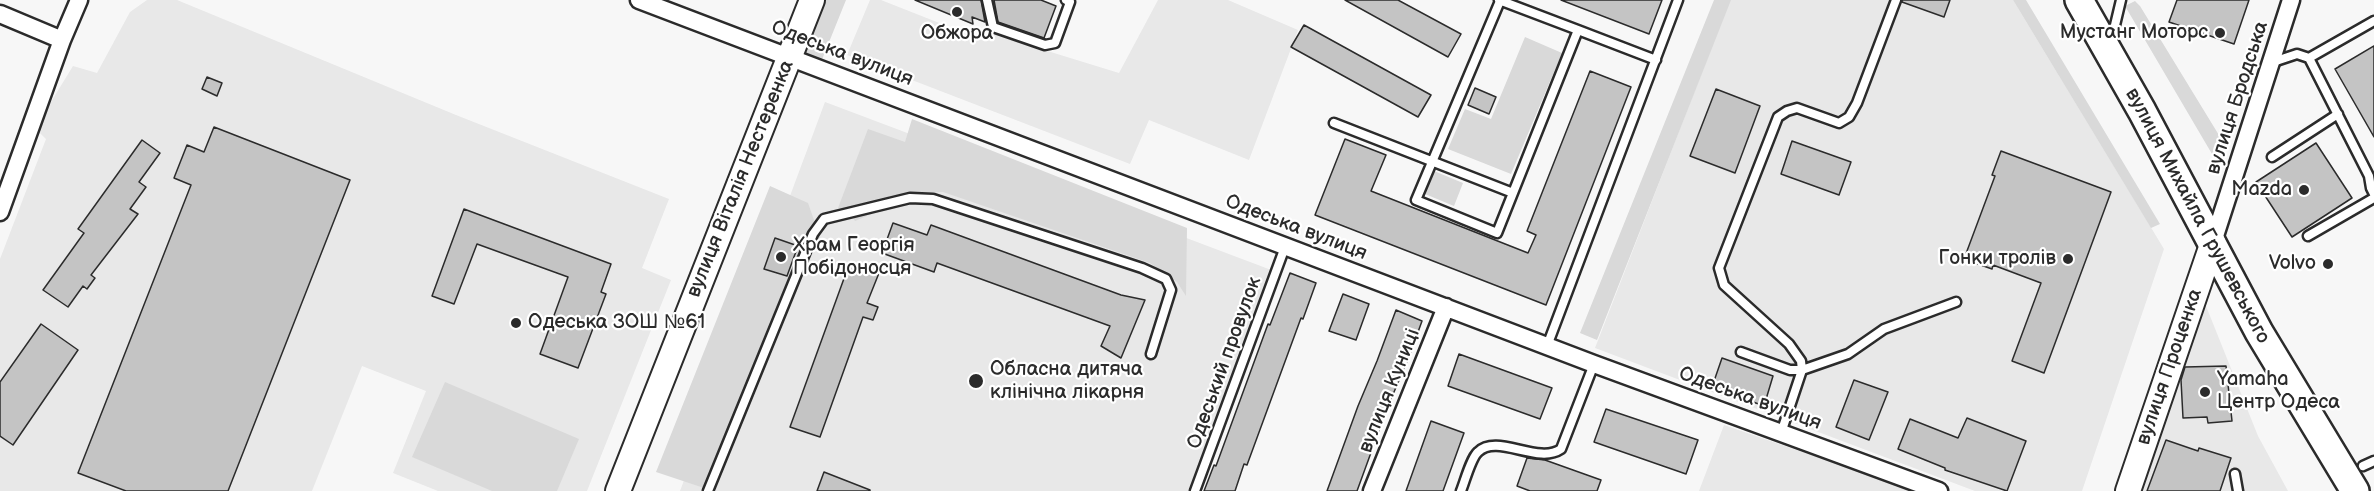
<!DOCTYPE html>
<meta charset="utf-8">
<style>
body{margin:0}
canvas{display:block;background:#f7f7f7}
</style>
<canvas width="2374" height="491"></canvas>
<script>
const ctx = document.querySelector('canvas').getContext('2d');
ctx.lineJoin = 'round';
function fillPath(path, color) { ctx.fillStyle = color; ctx.fill(path, 'evenodd'); }
function trace(path, color, width, dash) { ctx.strokeStyle = color; ctx.lineWidth = width; ctx.lineCap = dash ? 'butt' : 'round'; ctx.setLineDash(dash || []); ctx.stroke(path); }
function drawText(font, color, halo, rows, align = 'center') {
  ctx.font = font + ' "Balsamiq Sans",sans-serif'; ctx.lineWidth = 4.5; ctx.setLineDash([]); ctx.textBaseline = 'middle'; ctx.strokeStyle = halo; ctx.fillStyle = color; for (const [text, x, y, turn = 0] of rows) {
    ctx.save(); ctx.translate(x, y); ctx.rotate((+turn || 0) * Math.PI / 180); ctx.textAlign = isNaN(turn) ? turn : align; if (halo) ctx.strokeText(text, 0, 0); ctx.fillText(text, 0, 0); ctx.restore();
  }
}
fillPath(new Path2D(`
 M147,0H177L456,115L669,199L642,268L671,280L587,491H438L393,473L426,391L362,366L312,491H0V259L46,139L35,128L73,66L97,73L130,12Z
 M870,0H881L985,41L989,33L1119,73L1158,0H1228L1298,30L1249,160L1149,120L1130,164L847,55Z
 M1730,0H2013L2164,249L2082,491H1975L1595,348Z
 M825,102L1274,271L1188,491H680Z
 M2204,301L2258,436L2288,491H2136Z
 M1724,425L1916,491H1699Z`), '#e8e8e8');
fillPath(new Path2D(`
 M826,0H846L819,67L804,56Z
 M1714,0H1731L1597,340L1580,333Z
 M2013,0H2026L2160,224L2151,228Z
 M2135,1L2140,6L2225,145L2212,154L2125,6Z
 M1525,37L1562,53L1511,174L1448,149L1465,109L1491,119Z
 M912,119L1187,228L1186,296L1177,282L1150,263L943,192L921,193L855,221L850,213L838,208L868,129L905,142Z
 M1434,171L1463,183L1454,206L1425,194Z
 M770,186L808,203L820,237L704,488L656,472Z
 M445,382L579,439L557,491H492L412,457Z`), '#d9d9d9');
const building = new Path2D(`
 M915,0H981L985,22L972,17L973,24Z
 M994,0H1041L1056,6L1044,38L998,22Z
 M1345,0H1398L1461,34L1448,57Z
 M1561,0H1662L1649,34Z
 M1902,0H1950L1944,17L1902,2Z
 M2177,0H2249L2234,44L2169,22Z
 M1304,25L1431,95L1418,117L1291,47Z
 M2374,46V137L2335,69Z
 M1590,71L1631,87L1546,305L1315,215L1345,139L1386,155L1371,191L1528,253L1536,235L1527,231Z
 M207,77L222,83L217,96L202,89Z
 M1475,88L1496,97L1489,114L1468,105Z
 M1716,89L1760,106L1735,173L1690,156Z
 M214,127L350,180L228,491H126L78,473L191,185L174,178L187,145L204,152Z
 M142,140L160,153L139,182L146,187L130,209L138,214L91,275L95,278L87,289L83,286L68,307L43,290L84,233L78,229Z
 M1792,141L1851,162L1839,195L1781,174Z
 M2316,143L2352,198L2292,237L2256,182Z
 M2001,151L2111,192L2044,373L2012,361L2041,283L1993,265L1992,269L1964,259L1995,176L1992,175Z
 M464,209L611,264L601,292L606,294L578,368L540,354L568,277L477,244L454,304L432,296Z
 M893,223L927,235L931,225L1121,295L1145,300L1121,358L1101,346L1110,326L937,263L934,272L882,253Z
 M775,238L798,246L787,276L764,269Z
 M850,262L879,273L867,303L878,307L873,320L863,317L820,437L790,427Z
 M1290,273L1316,283L1303,319L1301,318L1247,465L1244,464L1235,491H1204L1214,465L1216,466L1268,324L1270,325Z
 M1343,294L1369,304L1356,340L1329,331Z
 M1396,310L1422,321L1409,357L1388,406L1357,491H1327L1358,406L1377,361Z
 M41,324L78,350L13,445L0,436V382Z
 M1459,354L1552,388L1540,419L1448,386Z
 M1722,358L1773,376L1764,406L1712,387Z
 M2226,366L2232,421L2208,423L2207,417L2183,418L2181,380L2185,367Z
 M1854,380L1888,392L1869,440L1836,427Z
 M1606,409L1698,440L1686,474L1594,442Z
 M1967,418L2026,441L2007,491L1945,470V468L1898,449L1910,419L1958,438Z
 M1431,421L1464,433L1443,491H1406Z
 M2166,440L2198,451L2199,448L2231,458L2220,491H2147Z
 M1527,458L1545,460L1601,480L1597,491H1530L1517,486Z
 M824,472L870,490V491H817Z`);
fillPath(building, '#c4c4c4');
trace(building, '#2b2b2b', 1.5);
const lane = new Path2D(`
 M987,0L993,27L1045,45L1055,43L1070,2L1066,0
 M1499,0L1578,30L1497,233L1416,200L1500,1
 M1578,30L1656,60
 M2111,42L2121,0
 M2309,58L2374,21
 M2273,62L2297,54L2309,58L2369,176L2371,188L2374,194
 M1334,123L1513,193
 M2272,157L2338,114
 M2308,236L2374,198
 M1547,346L1678,0
 M1741,352L1790,370H1802L1848,354L1884,329L1956,302
 M1781,433L1802,370L1801,361L1789,344L1724,285L1719,268L1778,117L1787,111L1797,108L1839,123L1849,117L1857,103L1896,0
 M2363,466L2374,461
 M2235,474L2238,491
 M708,491L813,234L824,219L910,198L933,199L1142,268L1166,279L1171,290L1151,354
 M1195,491L1285,247
 M1461,491C1465,481 1471,458 1478,452C1497,433 1538,465 1561,449L1594,364`);
const street = new Path2D(`
 M639,0L1594,364L1939,491
 M0,14L62,40
 M0,212L62,40L79,0
 M2213,242L2291,0
 M1372,491L1446,307`);
const secondary = new Path2D(`
 M618,491L812,0
 M2128,491L2213,242`);
const primary = new Path2D(`
 M2079,0L2142,111L2259,332L2355,491`);
trace(lane, '#2b2b2b', 13);
trace(street, '#2b2b2b', 21);
trace(secondary, '#2b2b2b', 28);
trace(primary, '#2b2b2b', 32);
trace(lane, '#fff', 8);
trace(street, '#fff', 16);
trace(secondary, '#fff', 24);
trace(primary, '#fff', 27);
for (const [x, y, r, color] of [
 [957,12,6,"#2b2b2b"],
 [2220,33,6,"#2b2b2b"],
 [2304,190,6,"#2b2b2b"],
 [781,257,6,"#2b2b2b"],
 [2068,259,6,"#2b2b2b"],
 [2328,264,6,"#2b2b2b"],
 [516,323,6,"#2b2b2b"],
 [976,381,8,"#2b2b2b"],
 [2205,392,6,"#2b2b2b"]
]) { const dot = new Path2D(); dot.arc(x, y, r, 0, 2 * Math.PI); ctx.fillStyle = color; ctx.fill(dot); trace(dot, '#fff', 2); }
drawText('20px', '#2b2b2b', '#fff', [
 ["Мустанг Моторс",2208,33],
 ["Обжора",957,34,"center"],
 ["Mazda",2292,190],
 ["Храм Георгія",793,246,"left"],
 ["Побідоносця",793,269,"left"],
 ["Гонки тролів",2056,259],
 ["Volvo",2316,264],
 ["Одеська ЗОШ №61",528,323,"left"],
 ["Обласна дитяча",990,370,"left"],
 ["клінічна лікарня",990,393,"left"],
 ["Yamaha",2217,380,"left"],
 ["Центр Одеса",2217,403,"left"]
], 'right');
drawText('20px', '#2b2b2b', '#fff', [
 ["Одеська вулиця",842,54,21],
 ["вулиця Бродська",2238,98,-72],
 ["вулиця Віталія Нестеренка",741,179,-68],
 ["вулиця Михайла Грушевського",2197,216,62],
 ["Одеська вулиця",1296,228,21],
 ["Одеський провулок",1225,363,-70],
 ["вулиця Проценка",2170,367,-71],
 ["вулиця Куниці",1390,391,-68],
 ["Одеська вулиця",1750,399,20]
]);
</script>
